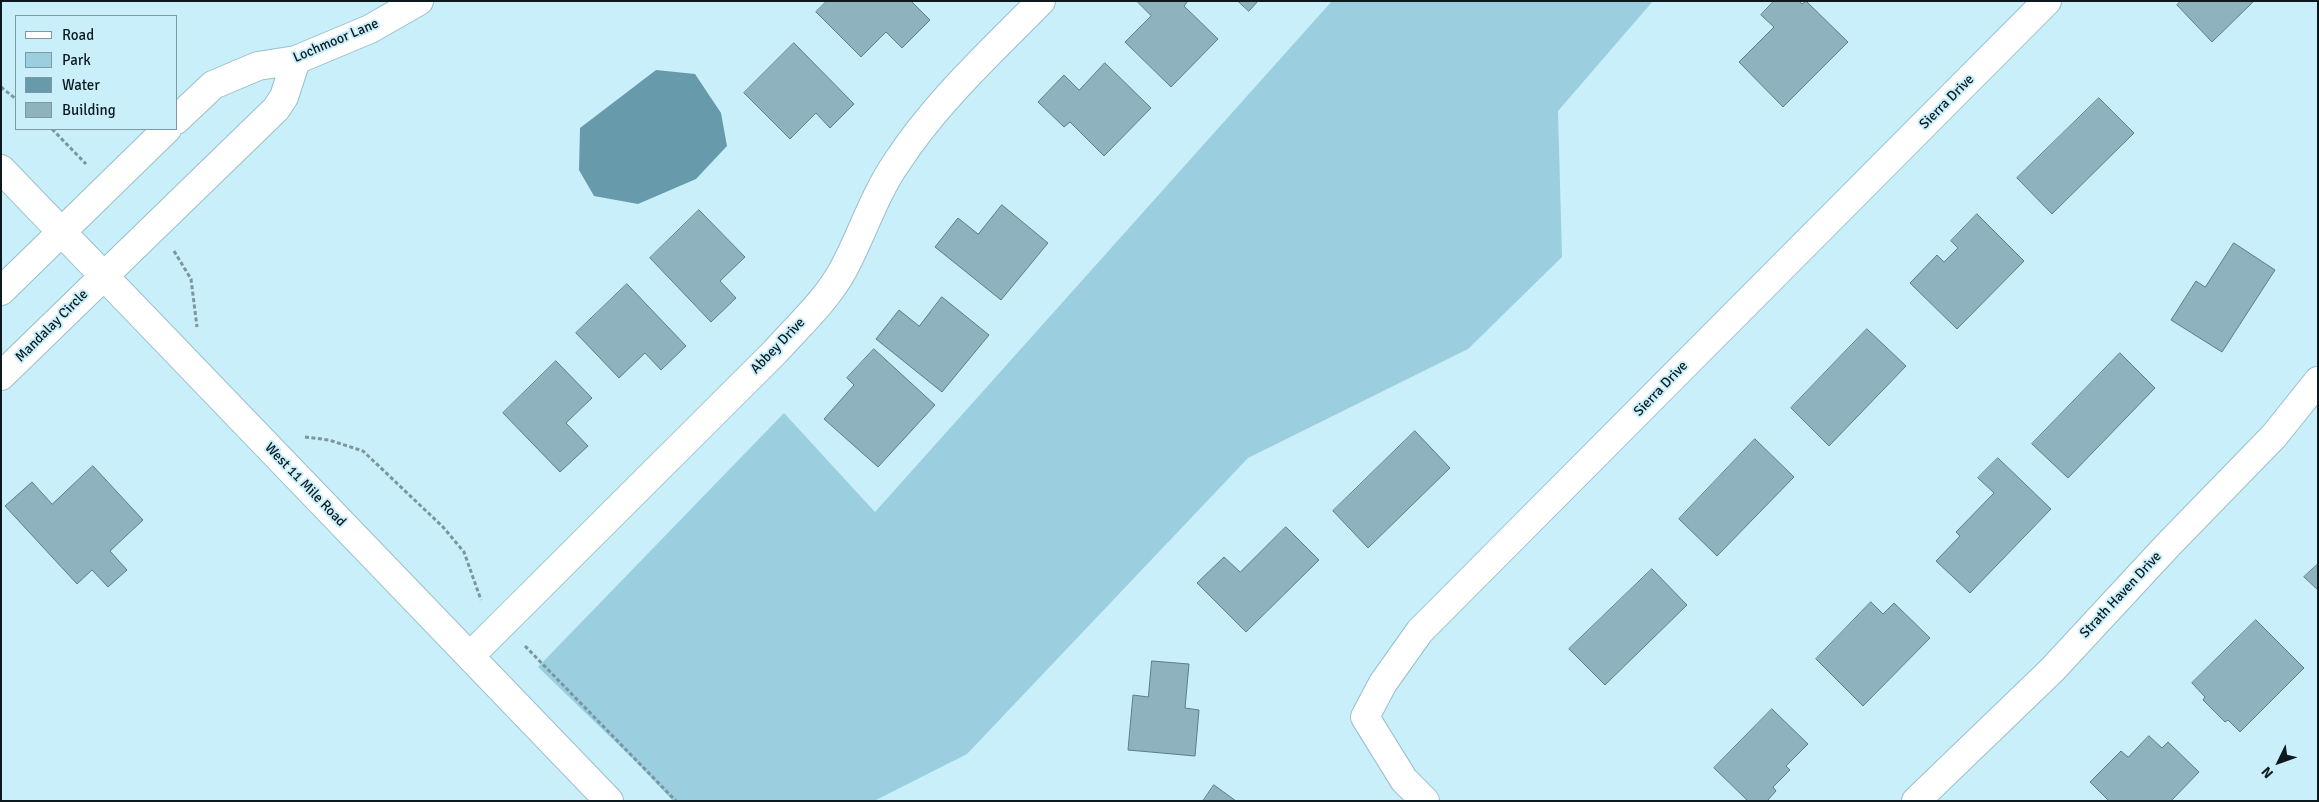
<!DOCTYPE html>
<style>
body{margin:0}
#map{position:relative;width:2319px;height:802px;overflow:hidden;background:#c9effb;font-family:Signika,sans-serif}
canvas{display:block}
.frame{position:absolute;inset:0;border:2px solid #0c1a1e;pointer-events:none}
.legend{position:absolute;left:15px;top:15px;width:162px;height:115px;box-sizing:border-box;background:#c9effb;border:1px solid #7d9aa3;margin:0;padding:6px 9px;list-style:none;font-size:15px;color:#0c1a1e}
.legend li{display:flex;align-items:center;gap:10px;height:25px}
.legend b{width:25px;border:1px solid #7d9aa3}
.north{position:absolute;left:2254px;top:737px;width:50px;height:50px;-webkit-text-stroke:4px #c9effb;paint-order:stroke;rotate:228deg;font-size:14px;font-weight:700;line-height:20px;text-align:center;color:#0c1a1e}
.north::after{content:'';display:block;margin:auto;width:18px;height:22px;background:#0c1a1e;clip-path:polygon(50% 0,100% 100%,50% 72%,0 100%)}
</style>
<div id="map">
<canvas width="2319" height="802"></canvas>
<div class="frame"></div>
<ul class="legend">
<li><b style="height:6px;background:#fff"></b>Road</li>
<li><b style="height:14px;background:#9bcedf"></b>Park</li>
<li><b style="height:14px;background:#679bac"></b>Water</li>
<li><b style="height:14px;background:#8eb3bf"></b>Building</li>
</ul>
<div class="north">N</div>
</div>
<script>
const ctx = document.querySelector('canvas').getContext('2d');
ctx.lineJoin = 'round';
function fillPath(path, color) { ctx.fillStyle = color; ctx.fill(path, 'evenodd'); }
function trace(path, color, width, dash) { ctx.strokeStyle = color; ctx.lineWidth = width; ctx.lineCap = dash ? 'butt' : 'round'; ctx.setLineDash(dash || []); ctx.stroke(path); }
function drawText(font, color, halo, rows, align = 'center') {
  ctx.font = font + ' Signika,sans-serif'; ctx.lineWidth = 4; ctx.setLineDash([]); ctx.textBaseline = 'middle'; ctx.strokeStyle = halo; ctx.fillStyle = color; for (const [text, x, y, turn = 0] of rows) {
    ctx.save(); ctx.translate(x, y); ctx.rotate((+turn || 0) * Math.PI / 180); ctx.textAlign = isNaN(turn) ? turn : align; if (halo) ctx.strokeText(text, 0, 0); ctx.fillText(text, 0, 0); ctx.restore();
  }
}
fillPath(new Path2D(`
 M1332,1H1653L1558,111L1562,257L1468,349L1248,458L967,754L874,801H673L634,760L538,667L784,413L875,512Z`), '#9bcedf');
fillPath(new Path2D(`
 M656,70L695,74L721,113L727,146L696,179L638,204L594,196L579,170L580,128Z`), '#679bac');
const building = new Path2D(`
 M827,1H911L930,20L902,48L886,32L861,57L816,12Z
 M1137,1H1188L1184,6L1218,39L1171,87L1125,42L1151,16Z
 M1238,1H1258L1249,11Z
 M1774,1H1799L1802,4L1806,1L1848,42L1783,107L1739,62L1774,27L1761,15Z
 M2181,1H2254L2212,42L2177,5Z
 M794,43L854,104L830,128L816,113L790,139L744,93Z
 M1105,63L1151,108L1104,156L1070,122L1064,127L1038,102L1064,75L1079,90Z
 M2099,98L2134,133L2052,214L2017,178Z
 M1002,205L1048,243L1001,300L935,247L958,218L978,234Z
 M699,210L745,257L720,281L736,298L711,322L650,258Z
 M1977,214L2024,261L1957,329L1910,283L1937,255L1944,262L1958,248L1951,241Z
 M2234,243L2275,270L2222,352L2171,320L2196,281L2205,287Z
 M627,284L686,346L661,370L645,353L619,378L576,333Z
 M942,297L989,335L942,392L876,339L899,310L919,326Z
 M1867,329L1906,366L1829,446L1791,408Z
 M874,349L935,405L878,467L824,419L854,385L847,378Z
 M2120,353L2155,388L2068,478L2032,444Z
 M556,361L592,398L566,423L588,446L560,472L503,413Z
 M1415,431L1450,468L1368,548L1333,511Z
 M1755,439L1794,477L1717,556L1679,519Z
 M1998,458L2051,509L1970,593L1936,561L1960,536L1956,532L1994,493L1978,478Z
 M93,466L143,520L110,551L127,570L108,587L92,570L77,584L5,506L32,482L52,504Z
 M1286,527L1319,560L1246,632L1197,583L1224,557L1240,572Z
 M2318,564V590L2304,577Z
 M1652,569L1687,605L1605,685L1569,649Z
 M1871,602L1883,614L1894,603L1930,638L1863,706L1816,659Z
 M2256,620L2304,668L2240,732L2228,720L2225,722L2203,700L2205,697L2192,683Z
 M1152,661L1189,664L1185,708L1199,710L1195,756L1128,750L1133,695L1148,697Z
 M1772,709L1808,744L1786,766L1790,770L1773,787L1776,791L1767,801H1748L1714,768Z
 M2149,736L2162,748L2168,742L2199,772L2171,801H2109L2090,782L2121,751L2128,757Z
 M1214,785L1236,801H1203Z`);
fillPath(building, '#8eb3bf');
trace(building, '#5b7e8a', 1);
const street = new Path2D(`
 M176,120L213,85L258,66L296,60L370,29L419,1
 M1,291L167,129
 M1,376L276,109L284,97L296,60
 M470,656L775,352C798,326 826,301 843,270C862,235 874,195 897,162C936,102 991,52 1041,1
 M1425,801L1404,780L1365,717L1383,683L1420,631L2047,1
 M1916,801L2052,670L2168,545L2274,436L2318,381`);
const secondary = new Path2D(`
 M1,169L609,801`);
trace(street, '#9abfcb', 30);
trace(secondary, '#9abfcb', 30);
trace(new Path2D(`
 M1,87L16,99
 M52,129L86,164
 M174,251L191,279L197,327
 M305,437L329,440L363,451L443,527L464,552L481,600
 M525,646L676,801`), '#7a969f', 3, [4, 2.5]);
trace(street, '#fff', 28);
trace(secondary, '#fff', 28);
drawText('14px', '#0c1a1e', '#c9effb', [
 ["Lochmoor Lane",336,41,-23],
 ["Sierra Drive",1947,102,-45],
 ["Mandalay Circle",52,326,-45],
 ["Abbey Drive",778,346,-46],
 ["Sierra Drive",1661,389,-46],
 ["West 11 Mile Road",305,485,46],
 ["Strath Haven Drive",2121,595,-47]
]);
</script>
